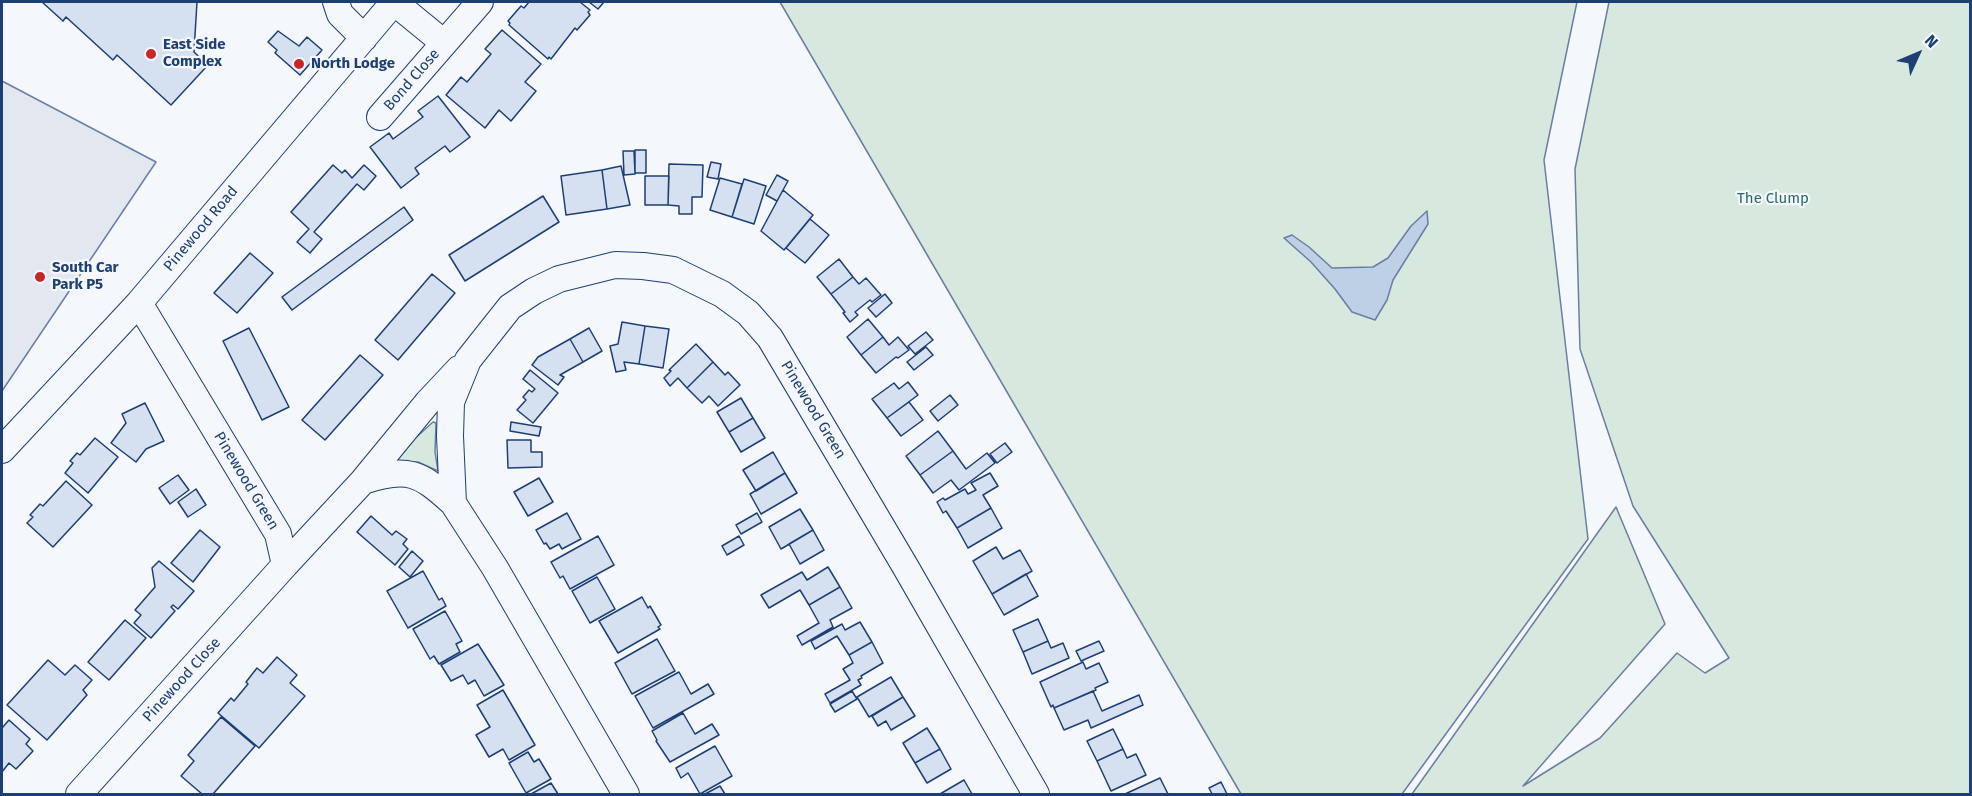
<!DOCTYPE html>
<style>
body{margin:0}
#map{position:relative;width:1972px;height:796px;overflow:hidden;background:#f4f7fb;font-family:"Fira Sans",sans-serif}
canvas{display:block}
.frame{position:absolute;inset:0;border:3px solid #1d3f73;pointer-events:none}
.north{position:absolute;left:1888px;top:24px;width:60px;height:60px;-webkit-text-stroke:4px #f4f7fb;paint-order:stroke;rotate:46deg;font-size:16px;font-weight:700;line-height:24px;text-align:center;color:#1d3f73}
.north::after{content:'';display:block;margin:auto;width:21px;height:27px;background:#1d3f73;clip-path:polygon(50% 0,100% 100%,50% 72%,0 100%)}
</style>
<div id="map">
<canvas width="1972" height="796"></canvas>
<div class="frame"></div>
<div class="north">N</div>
</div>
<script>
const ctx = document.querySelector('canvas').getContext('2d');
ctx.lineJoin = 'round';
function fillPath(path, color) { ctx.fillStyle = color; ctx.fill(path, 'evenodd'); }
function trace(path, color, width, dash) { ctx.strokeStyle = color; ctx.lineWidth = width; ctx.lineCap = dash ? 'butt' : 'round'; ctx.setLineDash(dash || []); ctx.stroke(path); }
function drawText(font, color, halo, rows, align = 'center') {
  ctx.font = font + ' "Fira Sans",sans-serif'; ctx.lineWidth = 4.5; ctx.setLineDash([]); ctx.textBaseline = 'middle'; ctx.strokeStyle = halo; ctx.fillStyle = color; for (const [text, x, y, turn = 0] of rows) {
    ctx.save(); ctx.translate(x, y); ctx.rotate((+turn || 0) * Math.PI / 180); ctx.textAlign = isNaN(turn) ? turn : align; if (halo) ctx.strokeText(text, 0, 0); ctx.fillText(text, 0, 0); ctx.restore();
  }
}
const green = new Path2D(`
 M780,2H1577L1544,160L1588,539L1402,794H1241Z
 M1609,2H1970V794H1412L1616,507L1665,624L1523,786L1600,738L1677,653L1705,673L1729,658L1633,506L1580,349L1575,169Z
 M433,422L436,423L435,452L438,471L418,462H387L410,443Z`);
fillPath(green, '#d7e8df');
trace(green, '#687fa3', 1.5);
const parking = new Path2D(`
 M2,81L156,162L2,391Z`);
fillPath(parking, '#e3e8f0');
trace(parking, '#687fa3', 1.5);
const water = new Path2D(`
 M1427,211L1428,224L1393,280L1387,300L1375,320L1352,312L1335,289L1311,262L1284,238L1292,235L1309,247L1332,268L1373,267L1388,258L1411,226Z`);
fillPath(water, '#bed0e5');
trace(water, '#687fa3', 1.5);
const building = new Path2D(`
 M42,2H197L194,52L208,65L171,105L117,55L113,60L66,17L63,21Z
 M529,2H580L590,10L588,12L590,15L577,30L575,28L551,59L549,57L548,59L509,25L510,23L508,21L521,6L524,8Z
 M589,2H604L598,9Z
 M502,30L541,64L525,82L536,91L511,121L499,110L485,128L446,95L461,77L467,82L491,54L485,49Z
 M278,31L299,46L307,37L322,50L300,75L275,53L277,50L268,42Z
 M438,96L470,137L450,152L445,146L415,168L419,174L401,188L370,147L389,133L393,139L423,117L418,111Z
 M635,150H646V173H635Z
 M623,151H634L635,174L624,175Z
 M711,162L721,164L718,179L707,177Z
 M669,164L703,165L702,197H692V214H679V206L668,205Z
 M333,165L342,173L345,170L352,178L364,165L376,176L364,190L357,184L314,232L322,239L310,253L297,242L309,229L291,212Z
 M621,166L630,205L607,209L602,170Z
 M602,170L607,209L566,215L561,176Z
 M777,175L788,181L777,201L766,195Z
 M645,176H669L668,205H645Z
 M720,178L742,184L732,217L710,210Z
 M744,179L766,186L754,224L732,217Z
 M783,190L813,215L784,250L761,231Z
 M543,196L559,222L465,281L449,255Z
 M404,207L413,220L292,310L282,297Z
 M810,219L829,235L805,263L786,248Z
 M250,253L273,273L237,313L214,293Z
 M839,259L853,277L831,294L817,277Z
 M432,274L455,293L398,360L375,340Z
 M853,277L859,284L866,278L881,295L872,302L870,300L855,312L858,315L850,322L843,313L845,312L831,294Z
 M885,294L892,303L876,317L868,308Z
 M868,319L883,337L861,355L847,337Z
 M622,322L645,326L639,364L624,362L626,370L616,372L610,346L618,344Z
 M645,326L669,329L663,368L639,364Z
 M249,328L289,407L262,420L223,341Z
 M589,328L602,351L583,362L570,339Z
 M926,332L933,340L915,354L908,346Z
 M883,337L889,345L898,337L909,350L898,358L896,357L876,373L861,355Z
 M570,339L583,362L560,375L564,377L558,385L532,365L538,357Z
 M696,344L713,362L687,388L678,378L670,386L664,378L671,371L669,370Z
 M926,347L933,355L914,370L907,362Z
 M360,355L383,375L325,440L302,420Z
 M713,362L725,375L728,372L740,385L718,406L709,396L702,403L687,388Z
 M530,370L558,393L533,423L517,410L526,400L523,397L529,390L532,392L535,389L523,379Z
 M908,382L918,395L887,418L872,399L894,383L899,389Z
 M950,395L958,405L938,421L930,411Z
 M741,398L753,418L729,432L717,412Z
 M909,402L923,420L901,436L887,418Z
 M145,403L164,441L146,449L136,462L111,443L126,423L122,414Z
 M753,418L765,438L741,452L729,432Z
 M511,422L541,427L539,436L510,431Z
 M938,431L953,451L920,475L906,456Z
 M95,438L118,457L88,493L65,473L73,463L70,461L77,453L80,455Z
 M507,440H531V452H542V467L508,468Z
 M1005,443L1012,452L997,463L990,454Z
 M953,451L966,469L987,453L995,463L959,490L951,480L933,493L920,475Z
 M773,452L785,473L756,491L743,470Z
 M785,473L797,493L761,514L750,494Z
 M990,473L998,486L983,495L991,508L957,528L946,511L943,513L937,502L943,498L945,500L965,489L968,494L976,490L971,483Z
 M178,475L189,490L170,504L159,488Z
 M539,478L553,502L528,516L514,492Z
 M66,481L92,505L53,547L27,523L33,517L30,515L40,504L43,506Z
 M196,489L206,505L188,517L178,502Z
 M991,508L1002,528L968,548L957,528Z
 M800,509L813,530L781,549L769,527Z
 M567,513L581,539L562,549L559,544L550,549L546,543L544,544L536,530Z
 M757,513L762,522L741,534L736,525Z
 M371,516L392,535L396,531L407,539L403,544L408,549L395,565L357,532Z
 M200,530L220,547L193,582L171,563Z
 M813,530L824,550L800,564L789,544Z
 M598,536L614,565L570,589L563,576L560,578L551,562Z
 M739,536L744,545L727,555L722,546Z
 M996,547L1003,559L1020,550L1032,571L992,594L973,561Z
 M412,551L423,561L410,577L399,567Z
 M159,561L194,591L178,609L173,605L171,607L175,611L151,638L134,623L141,615L135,610L155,587L152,568Z
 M828,567L840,587L809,605L800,590L769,608L761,595L802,572L807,580Z
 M423,571L439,600L442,598L446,606L408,628L387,591Z
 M1026,574L1038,596L1004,615L992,594Z
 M597,577L615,609L590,623L572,591Z
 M840,587L852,608L830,620L833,627L802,645L797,636L819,623L809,605Z
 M642,597L648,608L650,606L661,625L658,627L660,629L618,653L599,621Z
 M445,611L462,641L456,644L460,652L439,664L434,656L430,659L413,629Z
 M1038,619L1048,641L1023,652L1013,630Z
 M125,620L146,638L109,680L88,662Z
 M860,622L872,642L849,655L837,636L815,649L811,641L842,624L845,630Z
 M657,639L675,671L632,694L615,663Z
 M1048,641L1051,648L1063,643L1069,658L1032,674L1023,652Z
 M1099,641L1104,651L1081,661L1076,651Z
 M872,642L883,663L861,676L862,678L858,680L861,685L830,703L825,694L850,680L843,669L853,663L849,655Z
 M478,644L504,685L484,696L475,680L468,684L463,675L451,681L441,665Z
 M277,657L297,675L290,683L305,696L259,748L218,713L231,698L234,701L248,684L246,682L257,668L263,673Z
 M48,660L65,675L75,665L92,680L83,690L87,695L47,740L7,705Z
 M1083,662L1086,669L1099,663L1108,682L1095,688L1096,690L1054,708L1053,705L1051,707L1040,682Z
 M679,672L691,694L708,684L714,694L653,728L635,696Z
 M891,677L903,697L869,717L857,697Z
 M503,690L535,745L509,760L503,749L489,757L476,735L490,727L477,705Z
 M852,691L857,699L835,712L830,704Z
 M1093,691L1102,711L1139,695L1143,705L1091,728L1088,720L1064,730L1054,708Z
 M903,697L915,716L891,730L886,721L878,726L872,716Z
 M683,713L695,734L712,724L719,735L670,762L656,741L657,740L652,731Z
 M221,717L255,746L213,794H202L181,776L194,761L188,755Z
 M9,720L30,739L26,744L33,751L16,769L9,763L2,772V728Z
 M927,728L940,749L915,763L903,743Z
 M1113,729L1123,749L1097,761L1087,741Z
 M715,746L732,776L700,794L688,773L681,778L676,768Z
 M940,749L951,769L927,783L915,763Z
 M1123,749L1127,758L1136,754L1146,775L1111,791L1097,761Z
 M528,752L534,762L539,759L551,779L526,793L509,763Z
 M1160,778L1168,794H1125Z
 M964,780L972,794H940Z
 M1221,782L1227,794H1212L1209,788Z
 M551,783L558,794H531Z
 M720,786L725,794H705Z`);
fillPath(building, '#d5e0f0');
trace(building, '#1d3f73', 1.5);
const minor = new Path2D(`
 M336,2L340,14L364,38
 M394,2L444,43
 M380,117L480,2
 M139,303L278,534L285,565L363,481L428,402L459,369
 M2,450L139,303L394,2
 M363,481C408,466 420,473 453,503
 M79,794L285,565
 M626,794L495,568L453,503L450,436L451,402L468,360L510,307L534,291L559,279L615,265L643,266L673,270L722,294L748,313L770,338L905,566L1036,794`);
trace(minor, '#1d3f73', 28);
trace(minor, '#f4f7fb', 26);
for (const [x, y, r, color] of [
 [151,54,6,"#c62828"],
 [299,64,6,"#c62828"],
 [40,277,6,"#c62828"]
]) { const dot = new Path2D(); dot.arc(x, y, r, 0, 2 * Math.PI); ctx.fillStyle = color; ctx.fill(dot); trace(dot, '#f4f7fb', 2); }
drawText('bold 15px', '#1d3f73', '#f4f7fb', [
 ["East Side",163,45],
 ["Complex",163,62],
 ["North Lodge",311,64],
 ["South Car",52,268],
 ["Park P5",52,285]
], 'left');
drawText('15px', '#1d3f73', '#f4f7fb', [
 ["Bond Close",412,80,-49],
 ["Pinewood Road",201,229,-50],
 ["Pinewood Green",813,410,59],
 ["Pinewood Green",246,481,59],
 ["Pinewood Close",182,680,-48]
]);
drawText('15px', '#2c6c60', '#f4f7fb', [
 ["The Clump",1773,199]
]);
</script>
